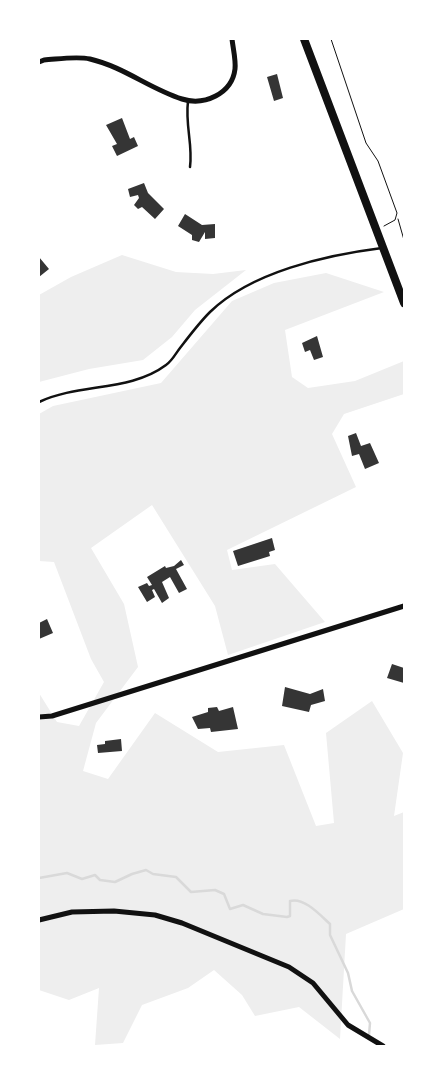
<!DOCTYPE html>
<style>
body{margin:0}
#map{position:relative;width:443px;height:1085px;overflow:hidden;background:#fff;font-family:Ubuntu,sans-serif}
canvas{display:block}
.frame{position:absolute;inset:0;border:40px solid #fff;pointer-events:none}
</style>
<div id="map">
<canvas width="443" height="1085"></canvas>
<div class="frame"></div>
</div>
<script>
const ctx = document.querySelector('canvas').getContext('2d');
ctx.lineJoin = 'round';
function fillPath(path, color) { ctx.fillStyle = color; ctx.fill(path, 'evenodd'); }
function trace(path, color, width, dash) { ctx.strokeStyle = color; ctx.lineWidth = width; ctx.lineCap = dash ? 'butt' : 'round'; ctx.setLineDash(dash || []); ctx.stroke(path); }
fillPath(new Path2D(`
 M122,255L176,272L213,274L246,270L195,310L172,337L143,360L89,369L39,382V295L71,277Z
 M326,273L384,292L285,330L292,377L308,388L355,381L404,361V394L344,414L332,434L356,487L227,550L232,570L275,564L325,622L228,655L215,606L152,505L91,548L124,604L138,667L96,723L83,771L108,779L155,713L218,752L284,745L316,826L334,823L326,733L372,701L403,753L394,816L404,812V909L346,934L340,1039L299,1007L255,1016L242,995L214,970L188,988L142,1005L123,1043L95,1045L99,988L69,1000L39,990V693L57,722L79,726L104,682L91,659L54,562L39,561V414L53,406L161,383L232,301L274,283Z`), '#eee');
trace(new Path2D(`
 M39,878L67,873L82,879L95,875L100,880L115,882L132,874L146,870L153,874L176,877L191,892L215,890L224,894L230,909L243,905L263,914L287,917L290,916V901C304,897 320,915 330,924V935L348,973L352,991L370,1023L369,1035`), '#d9d9d9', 2.5);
fillPath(new Path2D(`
 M277,74L283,98L274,101L267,77Z
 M122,118L130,139L134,137L138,146L117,156L112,146L117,144L106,125Z
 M144,183L148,193L164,209L155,219L142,207L138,209L134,205L139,198L138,195L130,197L128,189Z
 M185,214L202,225L215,224V238L205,239V232L199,242L192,240V235L178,226Z
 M39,257L49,269L39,277Z
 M317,336L323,357L314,360L310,350L305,352L302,343Z
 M356,433L361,446L370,443L379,463L365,469L359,454L352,456L348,436Z
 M272,538L275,550L269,552L270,556L238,566L233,551Z
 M181,560L184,565L176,569L187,589L179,593L170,577L162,582L169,598L162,603L154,589L152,590L155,597L147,602L138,587L147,583L149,586L152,585L147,577L165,566L166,568L174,566Z
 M47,619L53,633L39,639V623Z
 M392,664L404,668V683L387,678Z
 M285,687L310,694L323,689L325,701L311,705L309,712L282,706Z
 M217,707L219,711L233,707L238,729L211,732L210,728L198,729L192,717L208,712V708Z
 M121,739L122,751L98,753L97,745L105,744V741Z`), '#353535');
trace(new Path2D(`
 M331,39L366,143L378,161L397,213L395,220L384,226
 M398,219L404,240`), '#111', 1);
trace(new Path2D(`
 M188,101C185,126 193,144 190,167
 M39,402C79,383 130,392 166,365C172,361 176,353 180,348C190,335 199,323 210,312C251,272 326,255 382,248`), '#111', 2.5);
trace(new Path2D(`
 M39,62L44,60C59,59 77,56 90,59C124,67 150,89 182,99C204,106 232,94 235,69C236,60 233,48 232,39
 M39,717L52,716L404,606
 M39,920L72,912L114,911L155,915L182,923L289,967L313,983L348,1025L383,1046`), '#111', 5);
trace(new Path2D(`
 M304,39L404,303`), '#111', 8);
</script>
